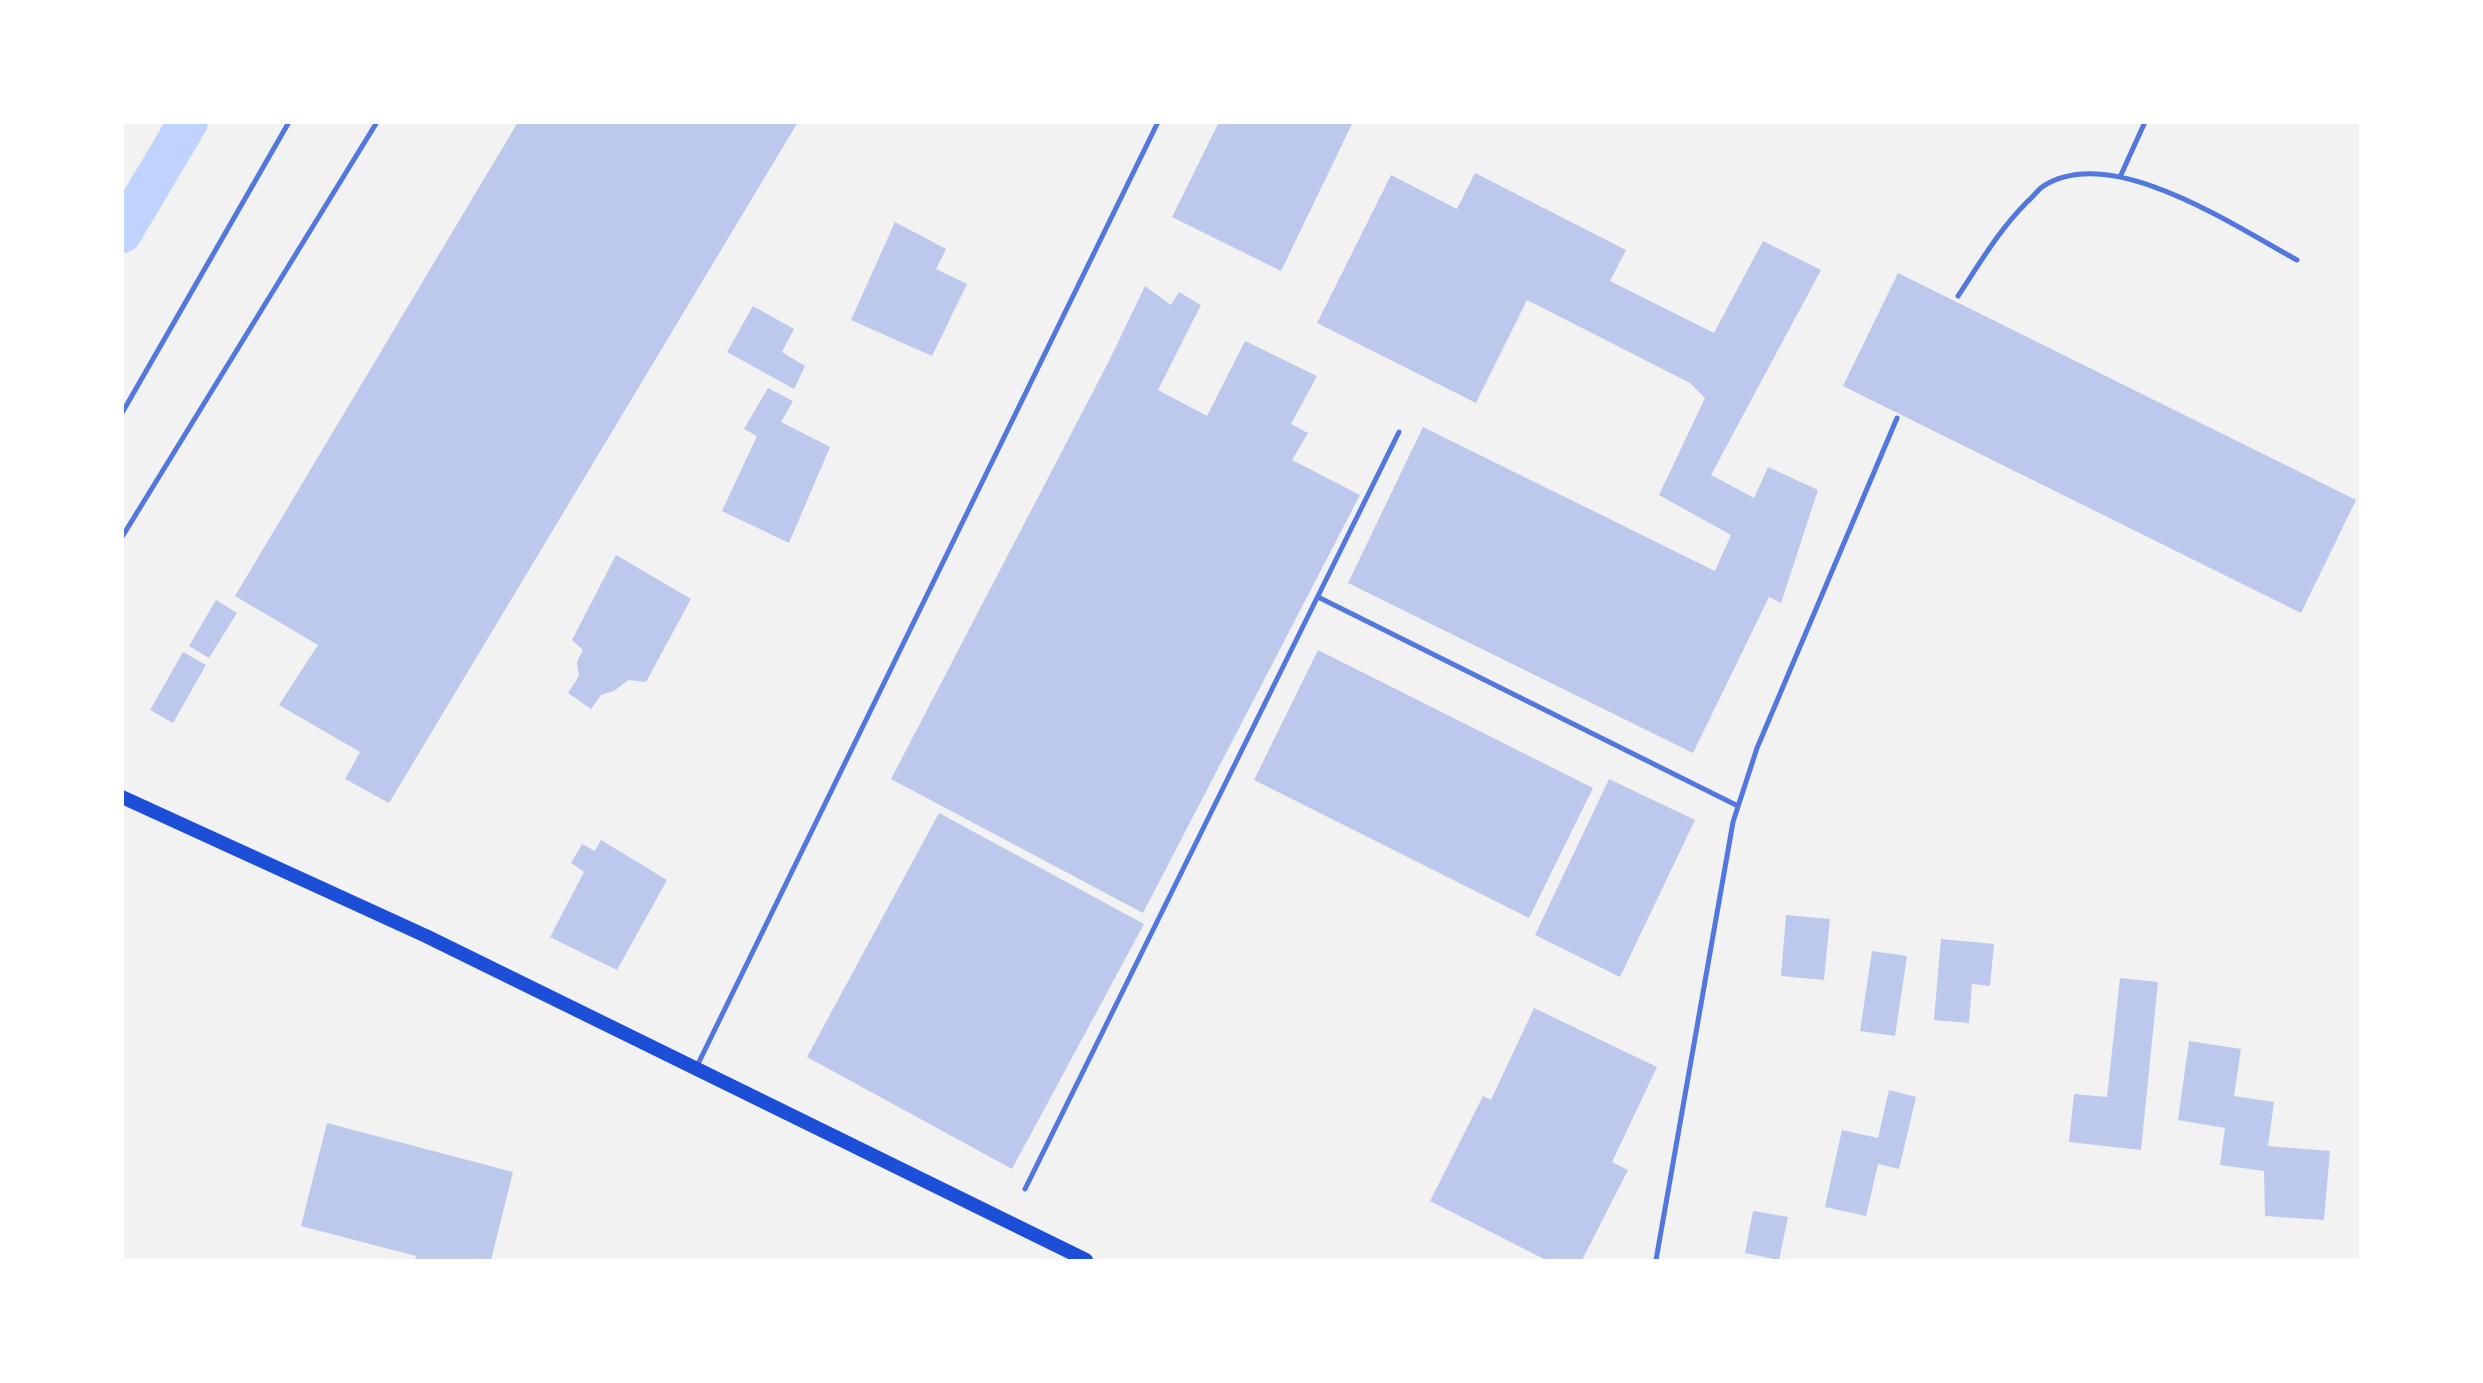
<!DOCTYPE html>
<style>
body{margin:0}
#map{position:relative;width:2483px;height:1383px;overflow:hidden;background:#f2f2f2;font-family:"Archivo Narrow",sans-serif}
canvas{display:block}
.frame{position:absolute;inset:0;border:124px solid #fff;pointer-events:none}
</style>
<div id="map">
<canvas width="2483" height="1383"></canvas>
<div class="frame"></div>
</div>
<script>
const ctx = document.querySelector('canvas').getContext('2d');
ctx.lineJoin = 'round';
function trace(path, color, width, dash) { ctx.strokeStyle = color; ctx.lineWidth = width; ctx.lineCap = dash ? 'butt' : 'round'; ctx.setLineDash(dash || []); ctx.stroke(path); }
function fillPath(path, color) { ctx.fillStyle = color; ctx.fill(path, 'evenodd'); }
trace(new Path2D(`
 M122,233L188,122`), '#bfd3fe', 40);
fillPath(new Path2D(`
 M518,122H798L389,803L345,779L360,752L279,705L318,645L235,596Z
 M1219,122H1353L1281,271L1172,217Z
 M1475,173L1626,250L1610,281L1714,333L1763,241L1821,270L1711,475L1754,498L1768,467L1818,490L1781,603L1769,597L1693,753L1348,583L1423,427L1715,571L1731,535L1659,495L1705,398L1690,383L1527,300L1476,403L1317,323L1391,175L1457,209Z
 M895,222L946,249L936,269L967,284L932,356L851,320Z
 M1898,273L2356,500L2301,613L1843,386Z
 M1145,286L1171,305L1179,292L1201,305L1158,390L1207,416L1245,341L1317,376L1291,424L1308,433L1292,460L1360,495L1143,913L891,779L1108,363Z
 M753,306L794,329L782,352L805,366L794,389L727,352Z
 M768,388L793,401L781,422L830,447L789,543L722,511L757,436L744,429Z
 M616,555L691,599L646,682L628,680L614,691L601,695L591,709L568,693L579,676L577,662L583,650L572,640Z
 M216,600L237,613L209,658L189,646Z
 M1318,650L1593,788L1529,918L1254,780Z
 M183,652L206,665L173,723L150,710Z
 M1609,779L1695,820L1620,977L1535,935Z
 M939,813L1144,924L1012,1169L807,1057Z
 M601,840L667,880L617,970L550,937L584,872L571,863L582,844L595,851Z
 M1786,915L1830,919L1824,980L1781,976Z
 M1941,939L1994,944L1990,986L1972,984L1969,1023L1934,1020Z
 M1872,951L1907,956L1895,1036L1860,1031Z
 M2120,978L2158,982L2141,1150L2069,1142L2074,1094L2107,1097Z
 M1534,1008L1657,1067L1612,1162L1628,1170L1582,1260H1546L1430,1201L1483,1096L1491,1100Z
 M2189,1041L2241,1049L2234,1096L2274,1102L2268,1146L2330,1151L2324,1220L2265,1216L2264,1171L2220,1165L2225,1128L2178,1120Z
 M1889,1090L1916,1097L1899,1169L1878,1164L1866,1216L1825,1207L1842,1130L1878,1138Z
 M327,1123L513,1172L491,1260H415L416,1256L301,1226Z
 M1753,1211L1788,1217L1779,1260L1745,1253Z`), '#bdc9ec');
trace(new Path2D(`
 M2120,177L2145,122
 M1958,296C1980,263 1999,230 2027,202C2032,198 2037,191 2042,187C2110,141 2236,227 2297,260
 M122,413L289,122
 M122,537L377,122
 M1318,597L1738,806
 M697,1066L1158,122
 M1025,1189L1399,432
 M1656,1260L1733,822L1757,748L1897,418`), '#5277de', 5);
trace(new Path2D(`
 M122,797L426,936L1086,1260`), '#1d4ed8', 14);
</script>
